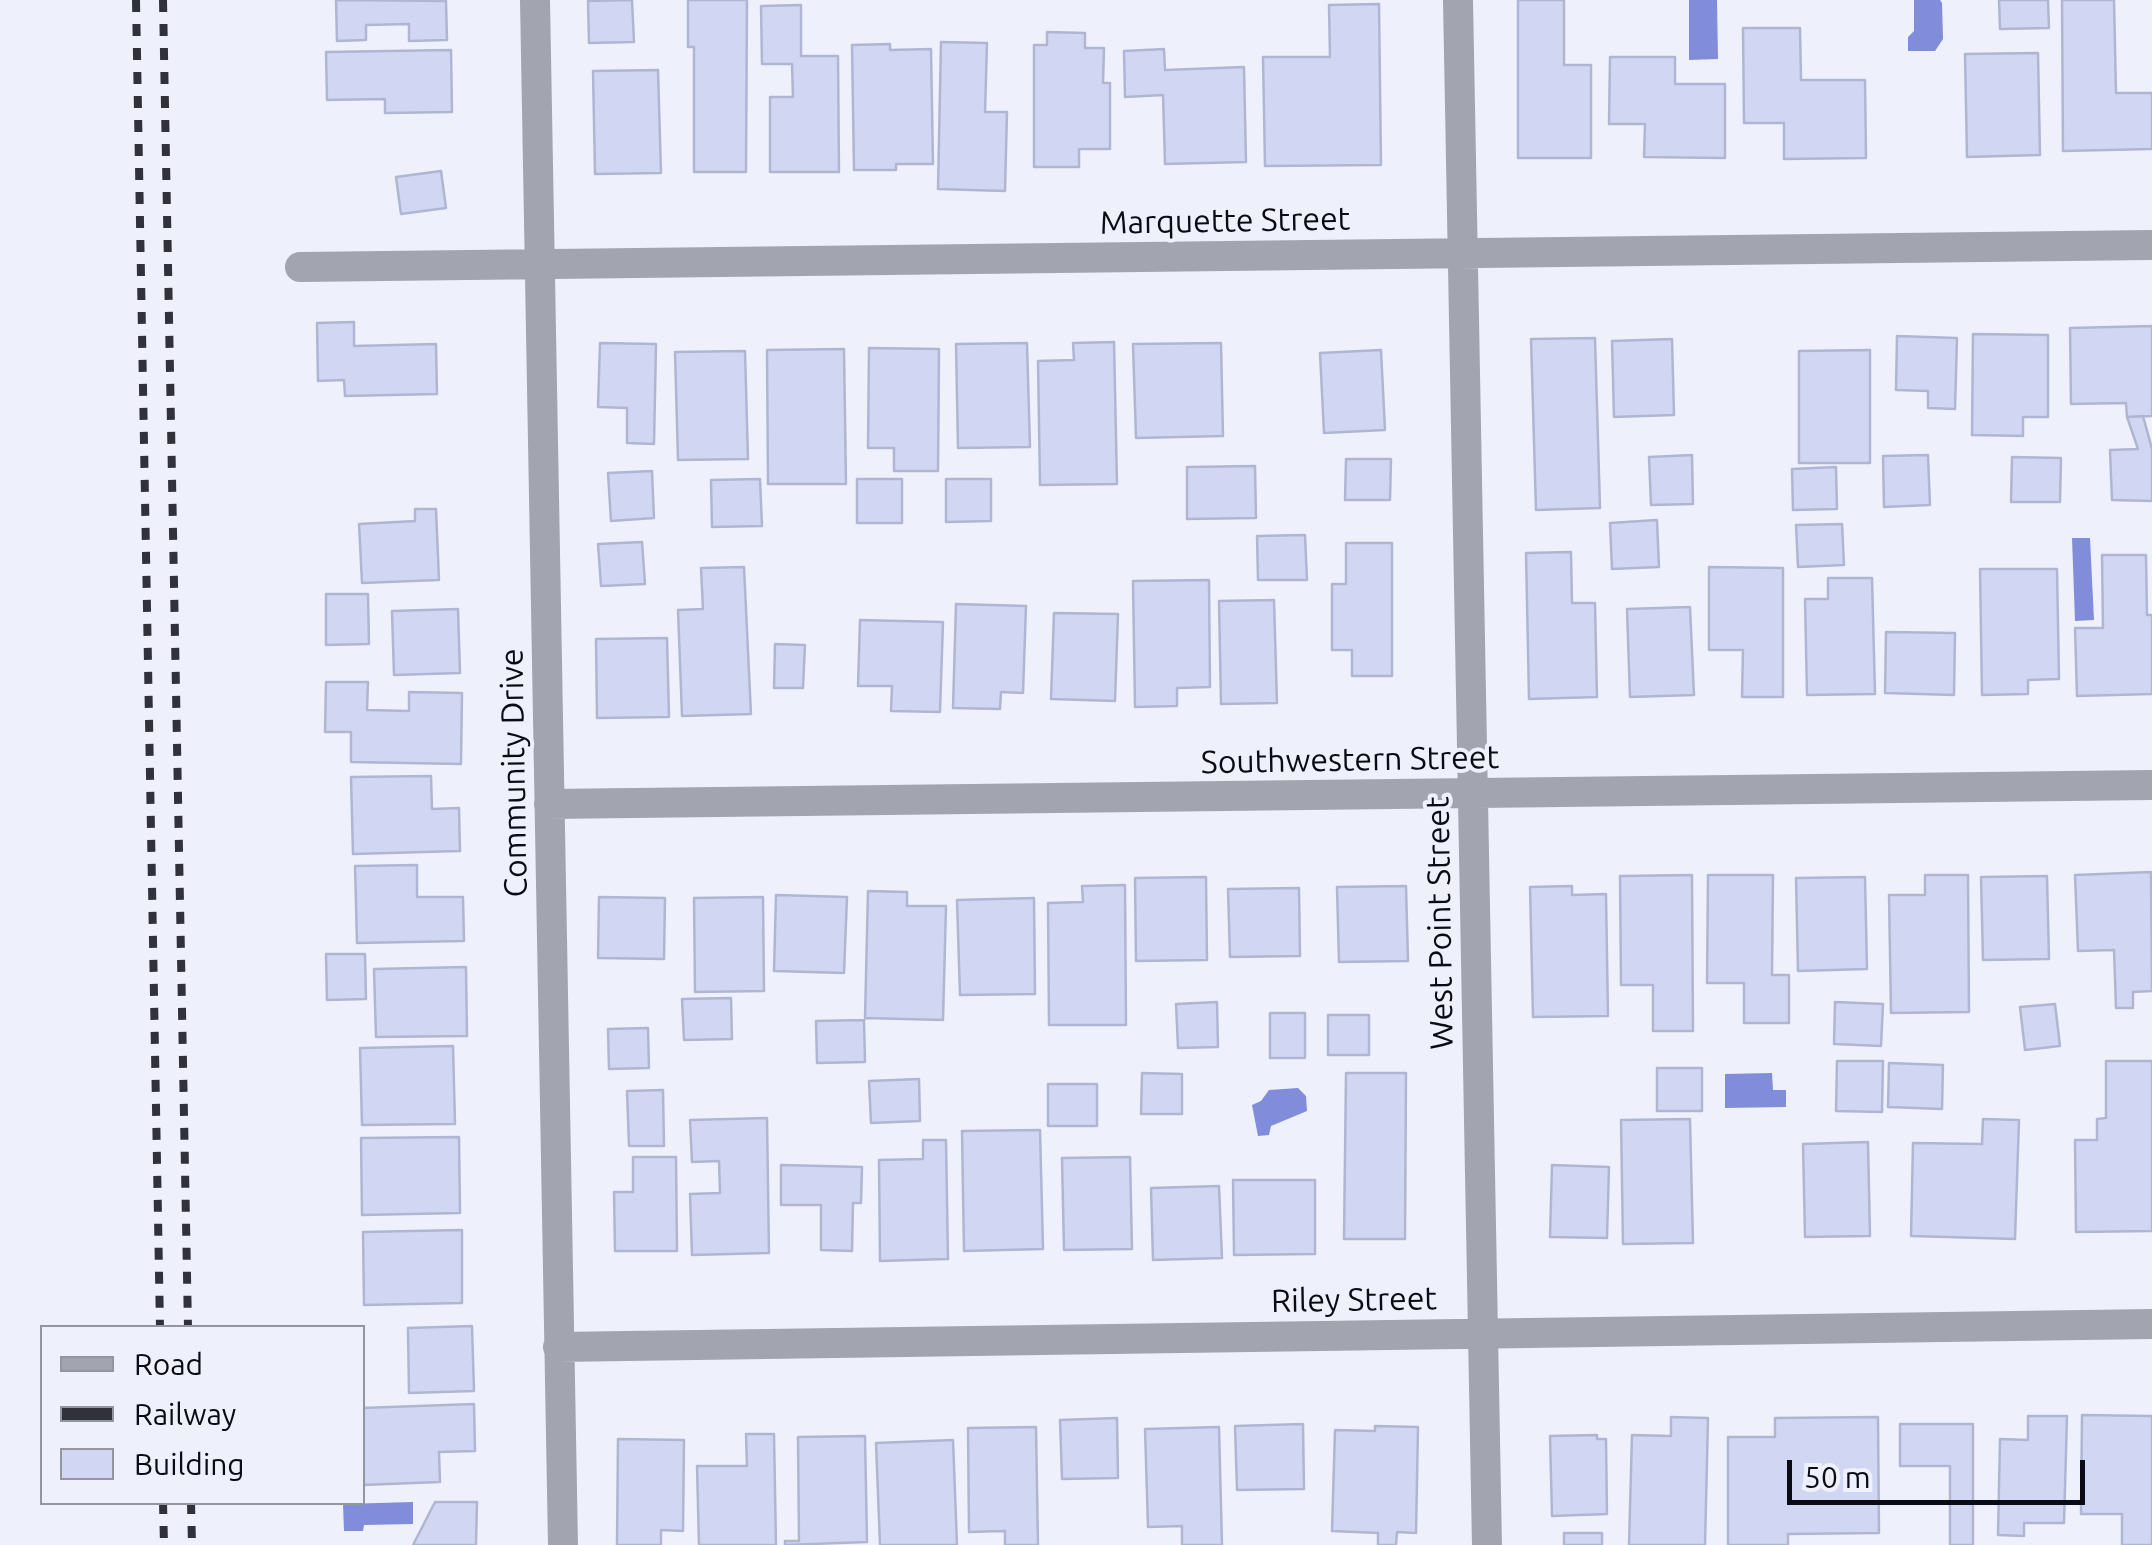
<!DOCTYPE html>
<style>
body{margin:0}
#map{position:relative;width:2152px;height:1545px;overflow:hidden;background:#eef1fc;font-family:Ubuntu,sans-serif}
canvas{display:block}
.legend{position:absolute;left:40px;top:1325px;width:325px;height:180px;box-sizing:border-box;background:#eef1fc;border:2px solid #93959f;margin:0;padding:12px 18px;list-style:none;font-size:30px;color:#0a0b14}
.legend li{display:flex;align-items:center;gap:20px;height:50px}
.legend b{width:50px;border:2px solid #93959f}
.scale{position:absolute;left:1787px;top:1460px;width:298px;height:45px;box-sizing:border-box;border:5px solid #0a0b14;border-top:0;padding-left:12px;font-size:30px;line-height:35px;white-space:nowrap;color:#0a0b14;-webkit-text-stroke:8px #eef1fc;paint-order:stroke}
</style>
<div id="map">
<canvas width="2152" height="1545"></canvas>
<ul class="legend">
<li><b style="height:12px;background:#a2a4b0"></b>Road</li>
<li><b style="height:12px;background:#30313b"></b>Railway</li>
<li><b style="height:28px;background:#d1d6f3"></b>Building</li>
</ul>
<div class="scale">50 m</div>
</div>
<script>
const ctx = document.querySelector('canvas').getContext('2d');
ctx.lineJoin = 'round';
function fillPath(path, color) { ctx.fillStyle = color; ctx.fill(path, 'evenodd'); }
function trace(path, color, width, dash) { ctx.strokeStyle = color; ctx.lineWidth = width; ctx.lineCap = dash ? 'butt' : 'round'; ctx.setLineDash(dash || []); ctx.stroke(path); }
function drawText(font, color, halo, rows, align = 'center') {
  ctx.font = font + ' Ubuntu,sans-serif'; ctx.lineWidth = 8; ctx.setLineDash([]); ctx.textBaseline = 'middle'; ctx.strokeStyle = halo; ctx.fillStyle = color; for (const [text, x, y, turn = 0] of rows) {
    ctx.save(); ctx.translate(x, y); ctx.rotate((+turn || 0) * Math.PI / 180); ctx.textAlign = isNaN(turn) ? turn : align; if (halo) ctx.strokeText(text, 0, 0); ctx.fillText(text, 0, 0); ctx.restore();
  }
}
fillPath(new Path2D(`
 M1689,0H1717L1718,59L1689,60Z
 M1914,0H1940L1942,3L1943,39L1935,51H1908V37L1914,31Z
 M2072,538H2090L2094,620L2075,621Z
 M1772,1073L1773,1090H1786V1107L1725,1108V1074Z
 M1298,1088L1306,1096L1307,1111L1271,1126L1269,1135L1258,1136L1252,1105L1261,1101L1269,1090Z
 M413,1502V1524L364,1525L363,1531H344L343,1504Z`), '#818cdb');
const building = new Path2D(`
 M336,0L446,1L447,40L409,41V24L366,25V40L337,41Z
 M632,0L634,42L589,43L588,1Z
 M688,0H747L746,172H694V47H688Z
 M1518,0H1564V65H1591V158H1518Z
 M1999,0H2048L2049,28L2000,29Z
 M2062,0H2114L2116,93H2152V149L2063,151Z
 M1379,4L1381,165L1265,166L1263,57H1330L1329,5Z
 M801,5V56H838L839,172H770V97H793L792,64H762L761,6Z
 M1743,28H1800L1801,80H1865L1866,158L1784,159V123H1744Z
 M1047,32L1085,33V48H1104L1103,83H1110V149H1079V167H1034V45H1047Z
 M941,42L987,43L985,112H1007L1005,191L938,189Z
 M890,44V50L931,49L933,164H896V170H854L852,45Z
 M1164,49L1165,70L1244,67L1246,162L1165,164L1163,95L1125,97L1124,51Z
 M451,50L452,112L385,113V99L327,100L326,52Z
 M2038,53L2040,155L1967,157L1965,54Z
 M1610,57H1675V84H1725V158L1644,157L1645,124H1609Z
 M658,70L661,173L595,174L593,71Z
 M441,171L446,208L401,214L396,177Z
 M354,322V346L436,344L437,394L345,396L344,380L318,381L317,323Z
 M2152,326V416L2127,417L2126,403L2071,404L2070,328Z
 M1973,334L2048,335V417H2023V436L1972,435Z
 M1897,336L1957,338L1955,409L1928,408V391L1896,390Z
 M1595,338L1600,508L1536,510L1531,339Z
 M1672,339L1674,415L1614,417L1612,341Z
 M1114,342L1117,484L1040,485L1038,361L1074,360L1073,343Z
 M600,343L656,344L654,444L627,443V408L598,407Z
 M1027,343L1030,447L958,448L956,344Z
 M1221,343L1223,436L1136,438L1133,344Z
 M869,348L939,349L938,471H894V448H868Z
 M844,349L846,484H768L767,350Z
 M1381,350L1385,430L1324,433L1320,353Z
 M1870,350V463H1799V351Z
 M745,351L748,459L678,460L675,352Z
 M2143,416L2152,449V501L2112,500L2110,450L2138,449L2127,417Z
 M1692,455L1693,504L1651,505L1649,457Z
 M1928,455L1930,505L1884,507L1883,456Z
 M2012,457L2061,458L2060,502H2011Z
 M1346,459H1391L1390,500H1345Z
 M1255,466L1256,518L1187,519V467Z
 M1836,467L1837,509L1793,510L1792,469Z
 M652,471L654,518L611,521L608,473Z
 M760,479L762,526L712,527L711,480Z
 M857,479H902V523H857Z
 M946,479H991V521L946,522Z
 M415,509H436L439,580L362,583L359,524L415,521Z
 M1657,520L1659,567L1612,569L1610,523Z
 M1842,524L1844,565L1798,567L1796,525Z
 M1305,535L1307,580H1258L1257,536Z
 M642,542L645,584L601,586L598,544Z
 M1346,543H1392V676H1352V650H1332V584H1346Z
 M1571,552L1572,603H1595L1597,697L1529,699L1526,553Z
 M2102,555H2146L2147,615H2152V694L2077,696L2075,628H2103Z
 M744,567L751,714L682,716L678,610L703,609L701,568Z
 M1709,567L1783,568V697H1742L1743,650H1709Z
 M1980,569H2057L2059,679L2028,680V694L1982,695Z
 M1828,578H1872L1875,694L1807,695L1805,599H1828Z
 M1209,580L1210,687L1177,688V706L1135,707L1133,581Z
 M326,594H368L369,644L326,645Z
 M1274,600L1277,703L1221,704L1219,601Z
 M956,604L1026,606L1023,693L1001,692L1000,709L953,708Z
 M1690,607L1694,695L1630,697L1627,609Z
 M458,609L460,673L394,675L392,611Z
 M1054,613L1118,614L1115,701L1051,699Z
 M860,620L943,622L940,712L891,711L892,686H858Z
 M1886,632L1955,633L1954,695L1885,693Z
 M667,638L669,717L597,718L596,639Z
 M775,644L805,645L803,688H774Z
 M326,682H368L367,710L409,711V692L462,693L461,764L351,762V732H325Z
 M431,776L432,809L459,808L460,851L353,854L351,777Z
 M417,865V897H463L464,941L357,943L355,866Z
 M2151,872L2152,991L2133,992V1008H2116L2114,950L2078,951L2075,875Z
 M1692,875L1693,1031H1653V985H1621L1620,876Z
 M1708,875H1773L1772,975H1789V1023H1744V983H1707Z
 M1925,875H1968L1969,1012L1891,1013L1889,895H1925Z
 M2047,876L2049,959L1983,960L1981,877Z
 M1206,877L1207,960L1136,961L1135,878Z
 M1865,877L1867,969L1798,971L1796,878Z
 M1125,885L1126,1025H1049L1048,903L1083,902L1082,886Z
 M1406,886L1408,961L1339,962L1337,887Z
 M1572,886V895L1606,894L1608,1016L1533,1017L1530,887Z
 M1299,888L1300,956L1230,957L1228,889Z
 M868,891L907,892V906H946L943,1020L865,1018Z
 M776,895L847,897L844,973L774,971Z
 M599,897L665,898L664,959L598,958Z
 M763,897L764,991L695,992L694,898Z
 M1034,898L1035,994L960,995L957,900Z
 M326,954H365L366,999L327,1000Z
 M466,967L467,1036L376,1037L374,969Z
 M731,998L732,1039L684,1040L682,999Z
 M1217,1002L1218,1047L1178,1048L1176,1004Z
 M1835,1002L1883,1004L1881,1046L1834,1044Z
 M2055,1004L2060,1046L2025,1050L2020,1007Z
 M1270,1013H1305V1058H1270Z
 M1328,1015H1369V1055H1328Z
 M864,1020L865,1062L817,1063L816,1021Z
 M648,1028L649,1068L609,1069L608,1029Z
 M453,1046L455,1124L362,1125L360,1048Z
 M1837,1061H1883L1882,1112L1836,1111Z
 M2106,1061H2152V1231L2076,1232L2075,1140H2097V1119L2106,1118Z
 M1889,1063L1943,1065L1942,1109L1888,1107Z
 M1657,1068H1702V1111H1657Z
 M1142,1073L1182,1074V1114H1141Z
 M1346,1073H1406L1405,1239H1344Z
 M919,1079L920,1121L871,1123L869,1081Z
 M1048,1084H1097V1126H1048Z
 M663,1090L664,1146H629L627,1091Z
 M767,1118L769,1253L692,1255L690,1194L720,1193L719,1161L692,1162L690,1120Z
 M1690,1119L1693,1243L1623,1244L1621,1120Z
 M1983,1119L2019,1120L2015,1239L1911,1236L1913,1143L1982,1144Z
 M1040,1130L1043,1249L964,1251L962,1131Z
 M459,1137L460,1213L362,1215L361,1138Z
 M923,1140H946L948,1259L880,1261L879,1160L923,1159Z
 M1868,1142L1870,1236L1805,1237L1803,1144Z
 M633,1157H676L677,1251H615L614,1192H633Z
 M1130,1157L1132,1249L1064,1250L1062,1158Z
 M781,1165L862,1167L861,1203H853L852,1251L821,1250V1205H781Z
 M1552,1165L1609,1167L1607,1238L1550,1237Z
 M1233,1180H1315V1254L1234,1255Z
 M1219,1186L1222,1258L1153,1260L1151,1188Z
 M462,1230V1303L364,1305L363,1232Z
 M472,1326L474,1391L409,1393L408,1328Z
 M474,1404L475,1451L439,1452L440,1482L362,1485V1408Z
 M2082,1415L2152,1416V1545H2122V1514H2081Z
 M2028,1416H2067L2064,1523H2024V1536L1998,1535L2000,1439L2028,1440Z
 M1671,1417L1708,1418L1705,1545H1629L1632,1435L1671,1436Z
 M1878,1417L1879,1533L1788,1534V1545H1728V1437H1775V1418Z
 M1117,1418L1118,1478L1062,1479L1060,1420Z
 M1303,1424L1304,1489L1237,1490L1235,1426Z
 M1900,1424H1973V1545H1950V1466H1900Z
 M1375,1426L1418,1427L1416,1533L1397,1532L1396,1545H1378V1533L1332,1531L1335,1430L1375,1431Z
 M1036,1427L1038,1545H1005V1531L969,1532L968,1428Z
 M1219,1427L1222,1545H1182V1526L1148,1527L1145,1429Z
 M746,1434H774L776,1545H699L697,1466H747Z
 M1597,1435V1439H1606L1607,1514L1552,1516L1550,1436Z
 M865,1436L867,1542L785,1545V1541H799L798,1437Z
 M618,1439L684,1440L683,1531L661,1530V1545H617Z
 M953,1440L957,1545H880L876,1443Z
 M435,1502H477L476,1545H413Z
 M1564,1533H1602V1545H1564Z`);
fillPath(building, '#d1d6f3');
trace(building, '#b0b6d2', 2.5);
trace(new Path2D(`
 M535,0L563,1545
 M1458,0L1487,1545
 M300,267L2152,245
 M549,804L2152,785
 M558,1347L2152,1324`), '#a2a4b0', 30);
trace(new Path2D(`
 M136,0L160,1328
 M163,0L188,1328
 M163,1502L164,1545
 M191,1502L192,1545`), '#30313b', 8, [12, 12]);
drawText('32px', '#0a0b14', '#eef1fc', [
 ["Marquette Street",1225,221,-1],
 ["Southwestern Street",1350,760,-1],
 ["Community Drive",514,773,-91],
 ["West Point Street",1440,923,-91],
 ["Riley Street",1354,1300,-1]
]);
</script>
